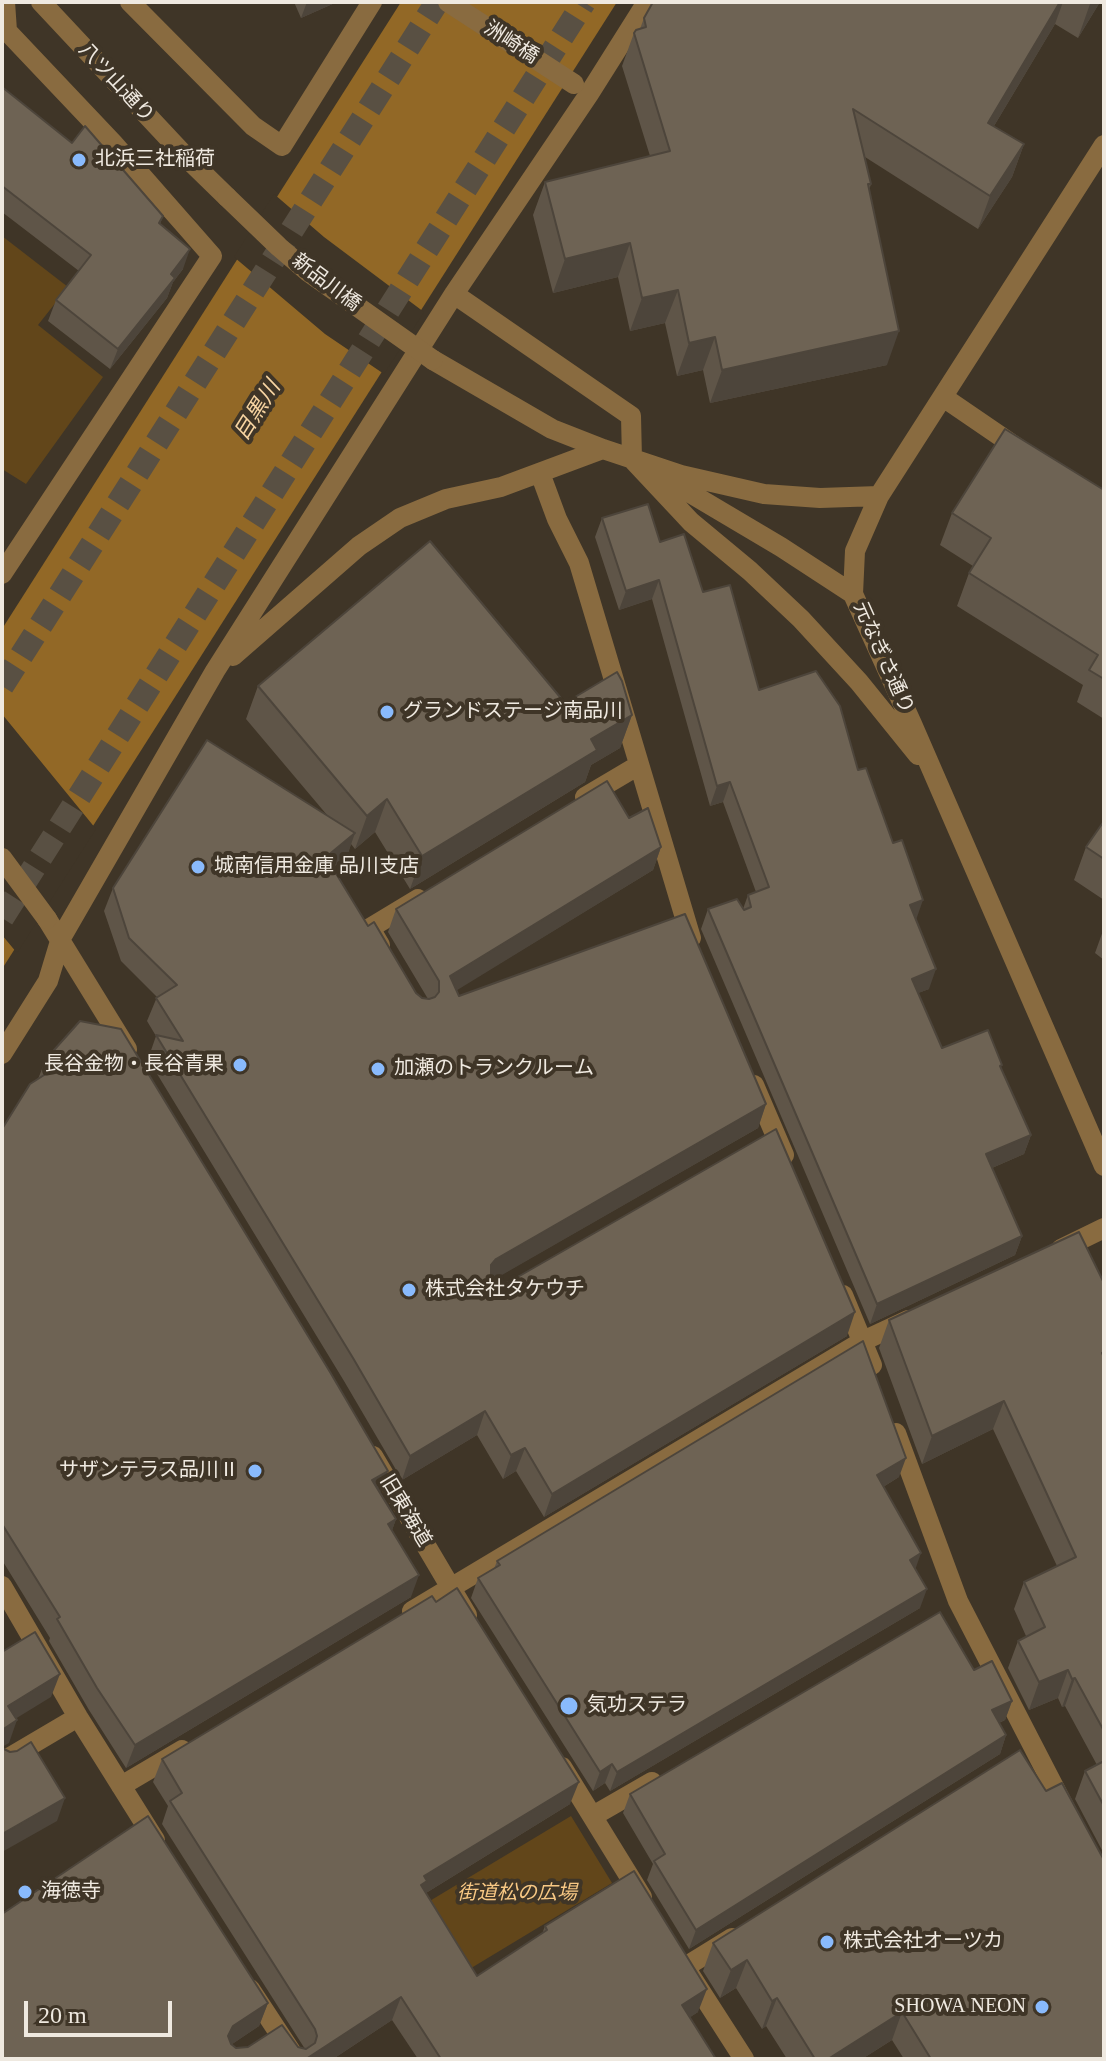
<!DOCTYPE html>
<meta charset="utf-8">
<style>
body{margin:0}
#map{position:relative;width:1106px;height:2061px;overflow:hidden;background:#3f3527;font-family:"Times New Roman",serif}
canvas{display:block}
.frame{position:absolute;inset:0;border:4px solid #efe9e0;pointer-events:none}
.scale{position:absolute;left:24px;top:2001px;width:148px;height:36px;box-sizing:border-box;border:4px solid #efe9e0;border-top:0;padding-left:10px;font-size:24px;line-height:28px;white-space:nowrap;color:#efe9e0;-webkit-text-stroke:6px #3f3527;paint-order:stroke}
</style>
<div id="map">
<canvas width="1106" height="2061"></canvas>
<div class="frame"></div>
<div class="scale">20 m</div>
</div>
<script>
const ctx = document.querySelector('canvas').getContext('2d');
ctx.lineJoin = 'round';
function fillPath(path, color) { ctx.fillStyle = color; ctx.fill(path, 'evenodd'); }
function trace(path, color, width, dash) { ctx.strokeStyle = color; ctx.lineWidth = width; ctx.lineCap = dash ? 'butt' : 'round'; ctx.setLineDash(dash || []); ctx.stroke(path); }
function drawText(font, color, halo, rows, align = 'center') {
  ctx.font = font + ' "Times New Roman","Noto Sans JP",serif'; ctx.lineWidth = 8; ctx.setLineDash([]); ctx.textBaseline = 'middle'; ctx.strokeStyle = halo; ctx.fillStyle = color; for (const [text, x, y, turn = 0] of rows) {
    ctx.save(); ctx.translate(x, y); ctx.rotate((+turn || 0) * Math.PI / 180); ctx.textAlign = isNaN(turn) ? turn : align; if (halo) ctx.strokeText(text, 0, 0); ctx.fillText(text, 0, 0); ctx.restore();
  }
}
fillPath(new Path2D(`
 M2,236L68,287L38,325L103,377L26,484L2,469Z
 M571,1816L612,1883L463,1973L423,1905Z`), '#62461a');
fillPath(new Path2D(`
 M401,2H617L2,969V629Z`), '#926826');
fillPath(new Path2D(`
 M274,194L324,237L424,312L384,374L325,334L234,257Z
 M2,714L96,829L17,953L2,935Z`), '#3f3527');
trace(new Path2D(`
 M2,686L437,2
 M2,918L584,2`), '#595043', 24, [24, 12]);
trace(new Path2D(`
 M41,2L188,159L227,197
 M130,2L253,126L282,146L372,2
 M1104,145L879,496L855,551L853,594L912,724L1104,1166
 M454,294L631,416L632,459L691,522L750,571L801,619L859,682L918,755
 M433,360L552,429L603,449L681,475L764,494L820,498L879,496
 M943,397L1022,451
 M540,473L557,519L579,563L691,938
 M663,477L781,547L853,594
 M2,574L212,256L113,143L7,31L5,2
 M233,656L359,546L400,518L446,499L501,487L603,449
 M585,797L639,765
 M47,919L127,1049
 M380,945L370,928L418,899
 M2,1054L48,981L61,938L215,671L454,294L589,94L647,2
 M754,1085L784,1155
 M1061,1249L1104,1228
 M843,1295L872,1365
 M896,1433L958,1601L1067,1812
 M373,1456L467,1615
 M2,1586L78,1717L155,1840
 M412,1611L863,1341L908,1320
 M2,1762L78,1717
 M562,1767L642,1897
 M121,1786L182,1750
 M593,1816L652,1782
 M685,1967L732,1938
 M690,1975L744,2059
 M250,1989L296,2059`), '#896b40', 20);
trace(new Path2D(`
 M448,2L574,84
 M227,197L279,247L307,271L433,360
 M2,858L47,919`), '#896b40', 20);
fillPath(new Path2D(`
 M294,2H337L301,18Z
 M653,2H1100L1078,38L1055,24L994,126L1024,144L1012,177L978,229L865,157L871,184L869,190L887,365L710,403L703,370L677,376L665,323L630,331L618,277L553,293L533,215L545,182L650,156L622,66L634,33L640,29L644,18Z
 M2,87L163,216L160,224L183,269L173,282L167,298L110,369L48,321L56,300L79,271L2,212Z
 M1104,490V719L1077,702L1083,685L957,606L969,573L973,566L940,545L952,513Z
 M602,518L660,542L703,592L759,690L858,770L916,920L929,989L918,993L942,1048L1001,1068L1031,1135L1024,1154L992,1168L1022,1236L1015,1255L870,1324L701,929L708,909H743L748,895L756,892L723,802L710,806L652,599L619,610L595,537Z
 M258,686L565,703L632,715L620,748L591,765L585,782L410,889L375,832L355,849L351,844L347,856L332,868L368,926L416,993L422,998L428,999L388,932L396,909L629,818L661,847L653,870L456,990L459,996L766,1104L758,1128L494,1279L497,1282L847,1336L544,1517L516,1471L503,1479L477,1435L402,1480L344,1381L148,1059L156,1036L147,1021L157,997L121,961L104,911L113,888L327,815L246,719Z
 M1104,821V900L1074,880L1086,847Z
 M1104,928V960L1095,953Z
 M46,1059L380,1493L396,1519L392,1530L411,1597L126,1768L89,1710L49,1641L50,1638L2,1560V1129L38,1079Z
 M1104,1283V1854L1075,1799L1085,1771L1097,1765L1065,1706L1062,1707L1058,1698L1029,1710L1008,1668L1018,1641L1026,1636L1014,1609L1024,1582L1057,1566L993,1429L922,1464L879,1348L889,1320Z
 M899,1477L883,1487L915,1569L920,1608L610,1791L605,1783L593,1791L471,1598L478,1578L494,1569L497,1561Z
 M974,1670L1012,1701L1005,1720L999,1723L1006,1735L1000,1754L689,1949L647,1880L653,1864L623,1813L630,1794Z
 M162,1759L570,1804L426,1893L477,1976L542,1934L545,1926L698,2012L690,2017L716,2059H418L392,2020L333,2059H2L268,2003L259,2026L232,2044L236,2048L298,2047L305,2049L162,1824L168,1806L153,1782Z
 M713,1943L1104,2059H904L892,2040L862,2059H787L766,2026L762,2029L736,1988L720,1998L703,1971Z`), '#5f5548');
fillPath(new Path2D(`
 M307,2H337L301,18Z
 M1060,2H1063L1055,24L976,156L988,123Z
 M1092,2H1100L1078,38L1090,4Z
 M1024,144L1012,177L978,229L990,196Z
 M630,243L618,277L553,293L565,259Z
 M190,249L183,269L173,282L167,298L110,369L118,349Z
 M678,290L665,323L630,331L642,298Z
 M899,331L887,365L710,403L722,370Z
 M715,337L703,370L677,376L689,343Z
 M659,580L652,599L619,610L626,591Z
 M632,715L620,748L591,765L585,782L410,889L422,856L591,739Z
 M730,782L723,802L710,806L717,786Z
 M387,799L375,832L355,849L367,816Z
 M355,833L347,856L317,881L326,857Z
 M661,847L653,870L441,1000L450,976Z
 M923,900L916,920L910,905Z
 M936,969L929,989L905,998L912,979Z
 M766,1104L758,1128L488,1283L491,1265L496,1259Z
 M1031,1135L1024,1154L978,1174L986,1154Z
 M1022,1236L1015,1255L870,1324L877,1304Z
 M855,1312L847,1336L544,1517L552,1494Z
 M1004,1401L993,1429L922,1464L932,1436Z
 M485,1411L477,1435L402,1480L410,1456Z
 M525,1448L516,1471L503,1479L511,1455Z
 M906,1458L899,1477L870,1495L877,1475Z
 M388,1471L380,1493L372,1480Z
 M396,1519L388,1542V1524Z
 M921,1553L914,1573L910,1560Z
 M419,1575L411,1597L126,1768L135,1745Z
 M927,1589L920,1608L610,1791L617,1772Z
 M1068,1670L1058,1698L1029,1710L1039,1682Z
 M60,1674L51,1697L2,1727L8,1706Z
 M1075,1678L1065,1706L1062,1707L1072,1679Z
 M1012,1701L1005,1720L985,1729L992,1710Z
 M17,1720L9,1743L2,1747V1730Z
 M1006,1735L1000,1754L689,1949L696,1930Z
 M612,1764L605,1783L593,1791L600,1772Z
 M579,1782L570,1804L421,1896L412,1908L424,1876Z
 M65,1798L57,1821L2,1852V1834Z
 M747,1960L736,1988L720,1998L731,1970Z
 M707,1989L698,2012L674,2028L682,2005Z
 M401,1997L392,2020L333,2059H306Z
 M777,1998L766,2026L762,2029L772,2001Z
 M268,2003L259,2026L225,2049L228,2036L233,2026Z
 M902,2012L892,2040L862,2059H828Z`), '#4d453b');
const building = new Path2D(`
 M653,2H1060L988,123L1024,144L990,196L853,109L871,184H868L899,331L722,370L715,337L689,343L678,290L642,298L630,243L565,259L545,182L670,151L634,33L636,30L646,27L644,18Z
 M2,87L72,143L85,126L163,216L159,223L190,249L171,274L175,278L118,349L56,300L91,255L2,186Z
 M1005,429L1104,490V679L1089,670L1098,655L969,573L991,538L952,513Z
 M648,504L660,542L684,534L703,592L730,585L759,690L816,671L840,706L858,770L866,768L893,843L902,840L923,900L910,905L936,969L912,979L942,1048L988,1030L1002,1065L1000,1066L1031,1135L986,1154L1022,1236L877,1304L708,909L737,899L744,910L751,907L748,895L769,887L730,782L717,786L659,580L626,591L602,518Z
 M430,541L565,703L617,672L622,681L632,715L591,739L597,750L422,856L387,799L367,816L258,686Z
 M207,740L355,833L326,857L368,926L374,922L416,993L422,998L429,999L435,997L439,992V981L396,909L607,781L629,818L648,808L661,847L450,976L459,996L685,914L766,1104L496,1259L491,1265V1276L497,1282L503,1283L509,1282L776,1129L855,1312L552,1494L525,1448L511,1455L485,1411L410,1456L353,1358L156,1035L183,1041L156,998L177,985L129,938L113,888Z
 M1104,821V859L1086,847Z
 M80,1021L121,1029L330,1372L388,1471L372,1480L396,1519L388,1524L419,1575L135,1745L97,1688L57,1619L60,1617L2,1524V1129L30,1084L52,1070L46,1059Z
 M1079,1232L1104,1283V1352L1102,1353L1104,1358V1731L1075,1678L1072,1679L1068,1670L1039,1682L1018,1641L1045,1627L1024,1582L1076,1557L1004,1401L932,1436L889,1320Z
 M863,1341L906,1458L877,1475L921,1553L910,1560L927,1589L617,1772L612,1764L600,1772L478,1578L500,1565L497,1561Z
 M457,1588L579,1782L424,1876L427,1881L421,1885L477,1976L547,1930L545,1926L634,1871L707,1989L682,2005L716,2059H441L401,1997L306,2059H2V1914L148,1816L268,2003L233,2026L228,2036L231,2044L236,2048L248,2047L282,2025L298,2047L306,2049L315,2043L317,2036L315,2029L170,1801L182,1793L162,1759L432,1596L436,1602Z
 M940,1612L974,1670L992,1661L1012,1701L992,1710L1006,1735L696,1930L654,1861L665,1854L630,1794Z
 M35,1632L60,1674L8,1706L17,1720L2,1730V1652Z
 M31,1742L65,1798L2,1834V1748L10,1752L17,1751Z
 M1020,1750L1046,1791L1062,1783L1104,1860V2059H931L902,2012L828,2059H815L777,1998L772,2001L747,1960L731,1970L713,1943Z
 M1104,1761V1806L1085,1771Z`);
fillPath(building, '#6e6354');
trace(building, '#4d453b', 2);
for (const [x, y, r, color] of [
 [79,160,8,"#89bafc"],
 [387,712,8,"#89bafc"],
 [198,867,8,"#89bafc"],
 [240,1065,8,"#89bafc"],
 [378,1069,8,"#89bafc"],
 [409,1290,8,"#89bafc"],
 [255,1471,8,"#89bafc"],
 [569,1706,10,"#89bafc"],
 [25,1892,8,"#89bafc"],
 [827,1942,8,"#89bafc"],
 [1042,2007,8,"#89bafc"]
]) { const dot = new Path2D(); dot.arc(x, y, r, 0, 2 * Math.PI); ctx.fillStyle = color; ctx.fill(dot); trace(dot, '#3f3527', 3); }
drawText('20px', '#efe9e0', '#3f3527', [
 ["洲崎橋",511,43,33],
 ["八ツ山通り",116,83,47],
 ["新品川橋",326,283,37],
 ["元なぎさ通り",883,658,66],
 ["旧東海道",405,1511,59]
]);
drawText('20px', '#efe9e0', '#3f3527', [
 ["北浜三社稲荷",95,160],
 ["グランドステージ南品川",403,712],
 ["城南信用金庫 品川支店",214,867],
 ["長谷金物・長谷青果",224,1065,"right"],
 ["加瀬のトランクルーム",394,1069],
 ["株式会社タケウチ",425,1290],
 ["サザンテラス品川Ⅱ",239,1471,"right"],
 ["気功ステラ",587,1706],
 ["海徳寺",41,1892],
 ["株式会社オーツカ",843,1942],
 ["SHOWA NEON",1026,2007,"right"]
], 'left');
drawText('italic 20px', '#f8c884', '#3f3527', [
 ["街道松の広場",517,1894]
]);
drawText('italic 22px', '#f7d4a1', '#3f3527', [
 ["目黒川",258,411,-58]
]);
</script>
